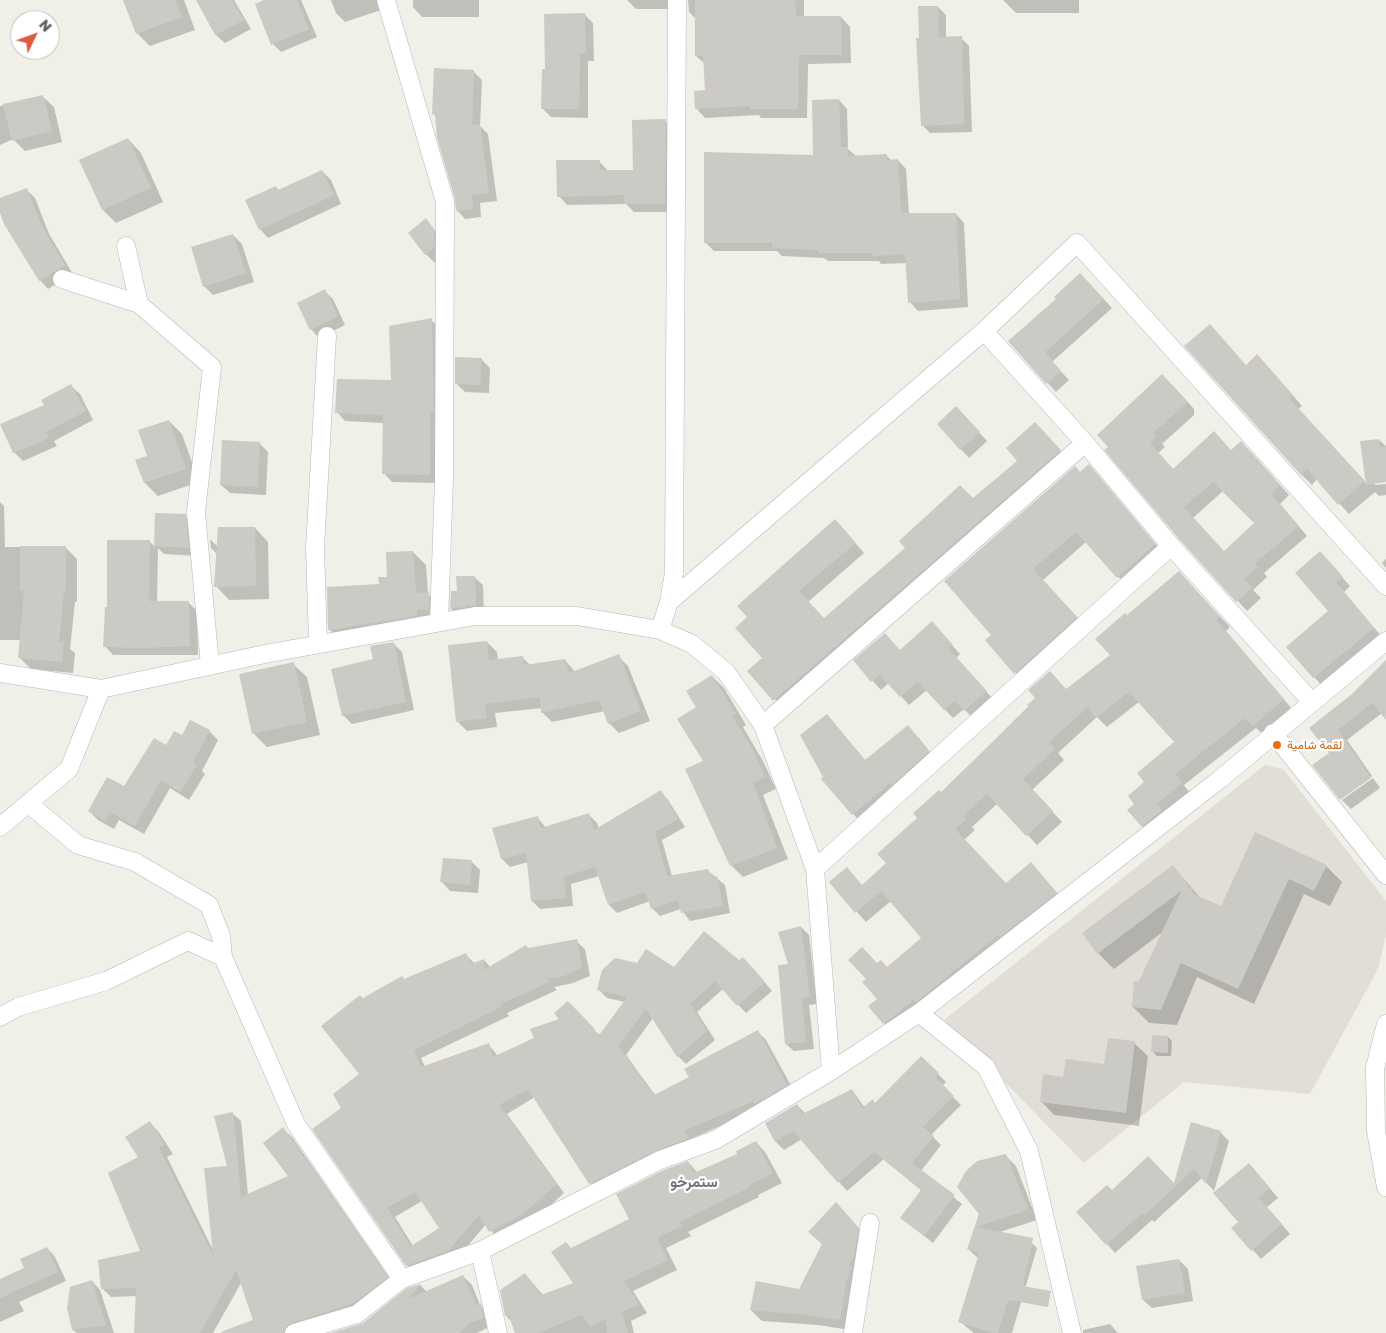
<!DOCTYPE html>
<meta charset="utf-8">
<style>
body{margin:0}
#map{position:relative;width:1386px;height:1333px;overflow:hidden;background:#f0efe8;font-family:"Golos Text",sans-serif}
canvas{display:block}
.north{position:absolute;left:10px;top:10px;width:50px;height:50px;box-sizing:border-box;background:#fff;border:1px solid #bfc0c2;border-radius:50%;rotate:48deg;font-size:14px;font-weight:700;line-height:20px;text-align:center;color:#5f6267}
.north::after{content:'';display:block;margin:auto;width:18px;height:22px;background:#dc5c42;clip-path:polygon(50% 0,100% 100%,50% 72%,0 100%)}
</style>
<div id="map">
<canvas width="1386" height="1333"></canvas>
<div class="north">N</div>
</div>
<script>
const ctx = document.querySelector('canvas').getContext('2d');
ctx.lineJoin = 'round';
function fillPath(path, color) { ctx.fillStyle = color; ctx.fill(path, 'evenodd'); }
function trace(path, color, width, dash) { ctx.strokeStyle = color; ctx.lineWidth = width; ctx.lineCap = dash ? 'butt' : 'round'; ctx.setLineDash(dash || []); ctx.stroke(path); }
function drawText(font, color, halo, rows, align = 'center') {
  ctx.font = font + ' "Golos Text",Vazirmatn,sans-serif'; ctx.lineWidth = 4.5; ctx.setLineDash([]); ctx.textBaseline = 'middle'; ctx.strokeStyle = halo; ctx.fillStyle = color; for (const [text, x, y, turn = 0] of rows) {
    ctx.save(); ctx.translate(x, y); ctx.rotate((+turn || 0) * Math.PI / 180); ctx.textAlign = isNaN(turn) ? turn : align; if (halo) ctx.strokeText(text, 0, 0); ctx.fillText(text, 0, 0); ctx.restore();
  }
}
fillPath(new Path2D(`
 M1265,765L1283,769L1386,901V934L1378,969L1310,1094L1184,1082L1084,1163L944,1020Z`), '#e0ded6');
fillPath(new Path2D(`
 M125,0H184L195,30L150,46L137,33Z
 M200,0H234L251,29L225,43L216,35L198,1Z
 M267,0H301L317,37L281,52L273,44Z
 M331,0H381L384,9L345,22L336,13Z
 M413,0H479V17H422L413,7Z
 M627,0H681L676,9H636Z
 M688,0H804V18L841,17L850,27L851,63L808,64L807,118H761L759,115L705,118L696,108L706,91L705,64L696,56V19L689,12Z
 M1003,0H1079V13H1016Z
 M938,7L946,15V38H961L969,46L972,132L930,133L922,125L920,39Z
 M584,14L593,23L594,61H588V118L551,117L542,108L546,70Z
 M473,71L482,80L480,126L488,134L497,201L480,203L481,217L465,219L457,210L456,199L437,117L433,114Z
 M42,96L54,107L62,142L25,151L13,139L0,145V106Z
 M839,100L847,109L848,149L857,157L886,155L892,161L898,160L906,169L909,215L956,214L964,223L968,307L918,311L910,302L907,263L881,264L879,261H828L824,258L782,256L777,251H714L705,242L814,156Z
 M665,121L674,129L673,212H634L626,204L567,205L559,196L599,161L608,171H634Z
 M128,139L141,153L163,202L116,223L103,210L81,161Z
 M322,171L331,180L341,204L268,238L260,229L276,188L279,190Z
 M26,189L35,198L49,234L73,274L48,289L40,280L0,209V199Z
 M426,220L442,239V257L435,263L426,254Z
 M233,235L242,244L254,282L213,295L204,286Z
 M1089,283L1112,308L1052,362L1069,380L1056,392L1010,341Z
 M324,291L333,299L345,325L319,338L311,329Z
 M431,320L440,328L438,483L392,482L384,473V423L345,421L337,412L393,381Z
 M1210,325L1246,366H1267L1302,406L1298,409L1368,485L1379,440L1386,446V481L1375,483V485L1386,484V495L1379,496L1375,492L1349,514L1317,479L1312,485L1301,474Z
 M481,359L490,368L489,393L465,392L456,383Z
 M1172,385L1194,409V415L1162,444L1165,447L1158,453L1174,470L1231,451L1251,452L1289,495L1280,504L1307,536L1264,573L1267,577L1253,590L1261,598L1247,611L1180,538L1106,450ZM1223,491L1256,524L1224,552L1193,518Z
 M71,386L80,394L93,420L54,441L57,446L23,461L14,452L46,405Z
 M964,416L987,441L969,458L938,424Z
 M169,421L182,434L199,482L158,496L145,483L149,457Z
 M1044,433L1069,460L784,709L749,671L764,658L737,629L844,530L864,553L808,602L824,620L1019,461Z
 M259,443L268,452L266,495L230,493L221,485Z
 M1080,473L1098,475L1164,554L1127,586L1086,542L1043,580L1086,627L1025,683L987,640L992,635Z
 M0,502L4,506L5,547H65L77,559V602H75L70,649L75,653L73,673L31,669L19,657L21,640H0Z
 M156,514L185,516L194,524L197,556L164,554L158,548L157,602H188L197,611L198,655H113L105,646L108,609L149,541L155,547Z
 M255,528L268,542L269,599L229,600L216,586L217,554L211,548L210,539L218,547Z
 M413,552L426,565L428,594L442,607V623L343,642L329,629L388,578Z
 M1320,553L1350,586L1344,592L1382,637L1322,686L1288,647L1329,611Z
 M1386,559V568L1382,563Z
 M474,577L483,585L484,614L460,617L451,609L458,592Z
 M1189,583L1230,627L1226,631L1293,710L1264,735L1256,728L1184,785L1191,794L1153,836L1142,826L1136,804L1146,782L1176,742L1139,702L1107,727L1097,717L1058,753L1064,760L1032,790L1062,822L1037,845L998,803L972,827L975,830L964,840L1006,885L1031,864L1066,903L894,1033L884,1023L879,999L877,965L887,969L923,938L891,901L866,922L831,883L849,872L863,886L888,863L919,818L941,793L1037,698L1067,690L1111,655L1127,617Z
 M940,632L960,654L956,658L994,700L974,719L964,709L953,718L927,690L909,705L889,683L881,690L855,661L900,651Z
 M487,642L497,652L498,660L522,657L530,665L565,660L575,672L618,656L628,666L650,721L619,733L609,723L605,711L552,722L542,712V708L495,713L497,727L467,731L457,721Z
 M393,643L402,652L414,710L352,724L343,715L374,660Z
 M293,664L307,677L320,735L267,747L254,734Z
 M1386,664V717L1382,713L1347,740L1372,776L1340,798L1331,753L1311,728L1353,695Z
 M712,676L724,688L746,725L743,727L763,761L776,789L763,795L788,859L743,877L731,865L704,762L698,707Z
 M827,716L866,761L918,737L938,762L863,825L823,779Z
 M190,721L209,731L218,740L202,771L205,774L189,800L170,788L144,834L119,820L114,829L98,820L89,811L124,788L166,747L182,737Z
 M1373,778L1380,788L1351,809L1342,800Z
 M661,792L668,800L685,827L662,840L672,876L707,870L725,885L730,913L690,921L681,909L660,916L652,908L650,901L617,913L609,905L599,876L571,884L573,906L540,909L532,901L528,862L510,867L502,859L538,818L546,828L589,815L597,823L599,828Z
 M1256,834L1326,866L1342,882L1330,906L1304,894L1254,1004L1197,977L1177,1025L1149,1023L1133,1007L1140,982L1164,931L1114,969L1098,953L1173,866L1201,899L1222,908Z
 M472,862L480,870L478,893L450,891L442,882Z
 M801,927L809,935L817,1004L809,1005L814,1049L794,1051L786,1044L789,965Z
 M576,941L585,949L590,976L573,983L554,987L557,990L507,1013L509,1016L421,1058L425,1067L489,1045L498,1056L536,1039L561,1020L568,1002L600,1036L625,1002L607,998L599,990L674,969L739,961L751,966L772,991L746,1013L723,989L697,1012L715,1040L686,1064L678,1056L653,1018L626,1055L655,1095L691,1077L758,1032L766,1040L795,1093L693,1138L696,1146L599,1191L590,1183L535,1097L507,1114L564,1193L532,1222L498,1239L486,1224L457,1259L416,1274L407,1265L343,1108L361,1075L363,1000L466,955L474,963L484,960L491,968L528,949ZM422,1201L440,1228L413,1246L395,1217Z
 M1168,1037L1172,1041L1171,1056H1157L1153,1052Z
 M1134,1043L1148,1056L1139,1126L1054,1115L1041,1101L1064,1078L1105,1066Z
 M921,1057L946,1082L942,1086L961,1105L931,1135L941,1145L921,1171L962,1204L933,1243L902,1218L922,1191L884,1159L847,1191L802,1139L784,1150L776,1142L767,1123L797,1105L806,1114L852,1090L865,1108L876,1104Z
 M232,1113L241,1121L248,1195L290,1177L283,1129L292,1137L395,1286L361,1312L297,1333H220L254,1321L241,1283L213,1333H135L137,1296L111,1297L102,1288L142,1252L140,1157L150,1123L158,1131L173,1154L167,1157L213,1250L228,1167Z
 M1220,1132L1229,1141L1214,1191L1202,1178L1154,1222L1152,1220L1115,1253L1078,1212L1112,1192L1174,1185Z
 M756,1142L765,1152L782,1183L758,1195L759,1197L688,1232L691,1236L666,1248L677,1270L633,1291L647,1313L631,1321L634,1333H517L512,1322L507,1317L501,1291L525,1274L543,1295L575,1283L572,1249L631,1219L688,1162L698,1173L739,1154Z
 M1006,1156L1016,1166L1037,1220L1000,1232L1027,1238L1037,1248L1012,1333H974L959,1321L979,1259L968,1249L980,1214Z
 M1257,1173L1278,1198L1267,1207L1290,1234L1261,1259L1233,1228L1239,1223Z
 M836,1204L869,1240L850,1330L818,1325L762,1321L751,1310L757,1282L799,1290L823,1245L810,1232Z
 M47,1248L55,1257L66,1281L19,1302L24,1311L0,1322V1280L26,1269Z
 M1179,1260L1188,1269L1193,1301L1152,1308L1143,1300Z
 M463,1276L472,1285L480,1305L489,1313L491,1326L477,1333H335L361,1325L408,1290L420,1285L427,1292Z
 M92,1281L100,1290L114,1333H77L73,1330Z
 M1110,1324L1118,1333H1083V1330Z`), '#0003');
fillPath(new Path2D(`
 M123,0H176L182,17L136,34Z
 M196,0H232L244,20L215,35Z
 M264,0H297L309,29L271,45L255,4Z
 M695,0H795L796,16H841L842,55H799L798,109H750V106L695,109L694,91L705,90L703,56H695Z
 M918,6H938L939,37L962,36L964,124L921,126L916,38H919Z
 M585,13L586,53H580L579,109H541L542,69H545L544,14Z
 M434,68L474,70L472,125L480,124L489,193L472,195L473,209L456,211L455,199L437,138L435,114H432Z
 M43,95L52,131L12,141L3,104Z
 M839,99L841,147H848V156L887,154V160L898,159L901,213H956L960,299L908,303L905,254L872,256L871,253H818V250L772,248V243H704V152L813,155L812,100Z
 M666,119L665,204H624V195L557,197L556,160H600V170H633L632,120Z
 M128,138L151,188L102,210L79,160Z
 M322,170L334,195L259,230L245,200L276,186L278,190Z
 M27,188L41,224L65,265L39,281L4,224L0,213V198Z
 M426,218L434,229V248L425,255L408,233Z
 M233,234L246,273L203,287L191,247Z
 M1080,273L1104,299L1045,352L1061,371L1046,384L1008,341L1056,299L1054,297Z
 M325,289L338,316L310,330L297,303Z
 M432,318L434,412H430V475L382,474L383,415L335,413L337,379L391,380L389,326Z
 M1210,324L1246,365L1257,354L1293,395L1289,398L1365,481L1338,505L1307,469L1301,475L1184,346Z
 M455,357L482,358L480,385L455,384Z
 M1162,374L1188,402L1153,433L1156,437L1150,443L1173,469L1214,431L1231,450L1241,441L1280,485L1271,494L1299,526L1255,563L1258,567L1244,579L1252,588L1236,602L1179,539L1104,450L1108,447L1097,435ZM1213,482L1254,523L1224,551L1184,507Z
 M71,384L86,411L46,432L49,438L13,453L0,424L44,405L41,400Z
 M956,406L980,432L960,450L937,424Z
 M169,420L186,469L144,483L135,460L147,456L138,430Z
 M1035,422L1061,450L773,701L747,671L762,658L735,628L747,617L737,606L835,519L856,543L799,591L824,618L905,548L899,541L960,485L973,498L1017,461L1006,448Z
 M1379,439L1380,447L1386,446V482L1366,485L1360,441Z
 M222,440L260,442L258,487L220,485Z
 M1089,464L1155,544L1117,578L1076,532L1035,567L1034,570L1077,617L1014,674L985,640L991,635L944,581L1075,466L1080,472Z
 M155,513L186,514L189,548L154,546Z
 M218,527H255L256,586L214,587Z
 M107,540H150L149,601H189L190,646L144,648L103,647L105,607H107Z
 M20,546H66V591H64L59,642L64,641L62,662L18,658L24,591H20Z
 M413,551L416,593L429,592V610H417V616L328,630L327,587L379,584L378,577H387L386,552Z
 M1320,551L1343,577L1336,582L1374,628L1313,678L1286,647L1328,611L1295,573Z
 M1179,571L1220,617L1216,620L1284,699L1253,726L1245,718L1175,774L1182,783L1157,804L1162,810L1142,827L1127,810L1134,804L1128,796L1144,782L1137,773L1174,742L1129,692L1096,718L1088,707L1049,742L1055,749L1023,779L1053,811L1026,836L987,794L963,816L966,819L955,829L1006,883L1031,862L1057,893L1000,937L998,935L916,1002L914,1000L883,1024L868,1006L877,999L862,982L866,979L848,960L862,947L877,963L881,960L887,967L921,938L881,891L855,913L829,882L847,867L862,885L886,863L877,854L917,818L913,813L939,790L941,792L1029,707L1027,705L1035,698L1028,690L1050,671L1066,689L1110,655L1095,639L1125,613L1127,615Z
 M456,576H475L476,605L450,609L451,591H457Z
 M932,621L953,645L948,648L987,691L964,711L955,701L944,710L918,682L900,697L880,675L871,682L853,660L885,633L900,650Z
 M487,641L489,660L523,656L524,665L565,659L569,673L619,654L641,711L608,724L599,700L541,713L540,697L485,704L487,718L456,722L448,645Z
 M394,642L406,702L342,716L331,669L373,659L370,646Z
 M1386,660V720L1372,703L1338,730L1371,778L1340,800L1312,765L1329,753L1309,728L1352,694Z
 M294,662L307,722L252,734L239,674Z
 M712,675L736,714L732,716L752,748L765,777L753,783L777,848L730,866L685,769L703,761L677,719L696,707L686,691Z
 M827,714L865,760L908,725L929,751L892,785L890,783L852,815L821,779L823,777L800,735Z
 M190,720L210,730L193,762L197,765L180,792L161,780L135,826L110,812L105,821L88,811L107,777L124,786L154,738L166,745L174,731L182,735Z
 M661,790L678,819L655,832L667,876L708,869L713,878L717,876L723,906L681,913L678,900L651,909L645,892L608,905L595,867L564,877L566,898L531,901L526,853L501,859L492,828L538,816L541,828L589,813L594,830Z
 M1255,832L1327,865L1314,891L1289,879L1238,989L1181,963L1161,1010L1132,1007L1134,981H1139L1181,891L1097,954L1082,933L1173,865L1196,895L1221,906Z
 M443,858L472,860L470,885L440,882Z
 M801,926L810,997L802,998L806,1042L785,1044L778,965L788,964L778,932Z
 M704,931L739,960L743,957L765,982L737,1006L715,981L690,1004L707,1031L677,1057L646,1009L618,1046L654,1095L689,1077L684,1069L758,1030L787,1085L755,1104L754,1101L685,1130L689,1138L655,1151L589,1184L528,1089L499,1105L557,1184L523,1214L489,1232L479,1215L448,1251L406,1266L312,1129L341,1108L333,1094L359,1074L321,1026L360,995L363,998L402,976L404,979L466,953L471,964L484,959V970L526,945L528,948L577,939L582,968L564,976L547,979L550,982L500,1004L501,1007L414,1050L421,1067L489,1043L493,1057L534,1038L530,1029L559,1019L554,1013L568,1001L594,1028L595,1032L600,1034L627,997L597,990L602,970L615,958L637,963L646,949L674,967ZM415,1192L439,1228L411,1246L387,1208Z
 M1152,1035L1168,1036V1053L1151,1052Z
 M1108,1038L1135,1041L1126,1113L1040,1102L1043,1074L1063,1077L1066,1059L1104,1064Z
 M921,1056L939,1073L935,1077L954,1096L923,1127L934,1136L912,1163L955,1195L924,1236L900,1218L921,1190L874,1152L838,1183L793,1131L775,1142L765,1123L797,1104L802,1114L852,1089L862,1108L873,1099L875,1103Z
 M233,1112L241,1197L288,1176L263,1143L283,1127L388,1277L352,1304L291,1323L286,1326L284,1333H223V1331L253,1320L236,1270L200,1333H134L136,1288L101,1289L98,1260L140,1251L108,1173L138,1157L125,1137L150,1121L165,1145L159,1148L213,1255L204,1168L227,1166L214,1116Z
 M1191,1122L1221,1131L1206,1184L1194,1169L1145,1215L1143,1213L1106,1245L1076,1212L1107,1185L1112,1190L1148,1156L1174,1183Z
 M756,1141L773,1173L749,1185L750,1187L680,1222L682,1226L657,1238L668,1260L624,1281L639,1304L622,1312L628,1333H607L606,1319L590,1327L582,1315L538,1333H515L509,1316H505L500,1290L525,1273L541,1295L573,1283L551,1252L566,1242L571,1248L629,1219L616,1194L664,1170L688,1161L694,1173L737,1154L736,1151Z
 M1006,1154L1028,1210L976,1227L1033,1238L1023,1286L1051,1291L1048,1307L1008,1300L998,1333H994L958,1322L979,1253L967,1249L979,1214L957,1187L966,1171L977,1161Z
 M1249,1163L1270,1188L1259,1198L1282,1224L1251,1251L1231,1228L1238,1222L1213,1193Z
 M836,1202L859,1228L854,1255L849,1265L852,1266L846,1283L840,1320L807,1315L750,1310L756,1281L799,1289L822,1244L808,1232Z
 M47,1247L58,1272L0,1298V1279L24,1268L20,1259Z
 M1179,1259L1185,1293L1142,1300L1136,1266Z
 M463,1275L477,1306L481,1303L484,1318L470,1323L459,1333H331L363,1323L407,1288L421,1284L408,1299Z
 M92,1280L106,1325L72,1330L67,1308L70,1287Z`), '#cccac4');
const minor = new Path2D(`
 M386,0L445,202L444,479L439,622
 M126,246L139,304L212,367L196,512L210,666
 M62,279L139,304
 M984,331L1085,443L1171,546
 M669,602L984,331L1077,243L1386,586
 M660,630L669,602L674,573L677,0
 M318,644L315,548L327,336
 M0,673L101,689L265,654L475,616H577L660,630L692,644L726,672L763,725L815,869L831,1071
 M763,725L1085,443
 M1273,733L1386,875
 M29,804L78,845L135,862L209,905L221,936L223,957L296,1124L402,1279
 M0,827L69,769L101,689
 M815,869L1171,546L1312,702
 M919,1013L986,1067L1029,1151L1072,1333
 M0,1017L18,1007L106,981L188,941L223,957
 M1386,1024L1375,1068L1376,1131L1386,1187
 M480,1251L498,1333
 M294,1333L357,1314L402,1279L480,1251L660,1160L715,1140L831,1071L919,1013L1219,780L1386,641
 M853,1333L870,1223`);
trace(minor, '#b5b7bb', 19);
trace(minor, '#fff', 18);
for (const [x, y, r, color] of [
 [1277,745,5,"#e8710a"]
]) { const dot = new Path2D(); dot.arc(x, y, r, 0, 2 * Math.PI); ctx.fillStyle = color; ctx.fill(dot); trace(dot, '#fff', 2); }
drawText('12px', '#c56008', '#fff', [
 ["لقمة شامية",1287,745]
], 'left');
drawText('bold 15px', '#707479', '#fff', [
 ["ستمرخو",694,1182]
]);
</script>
